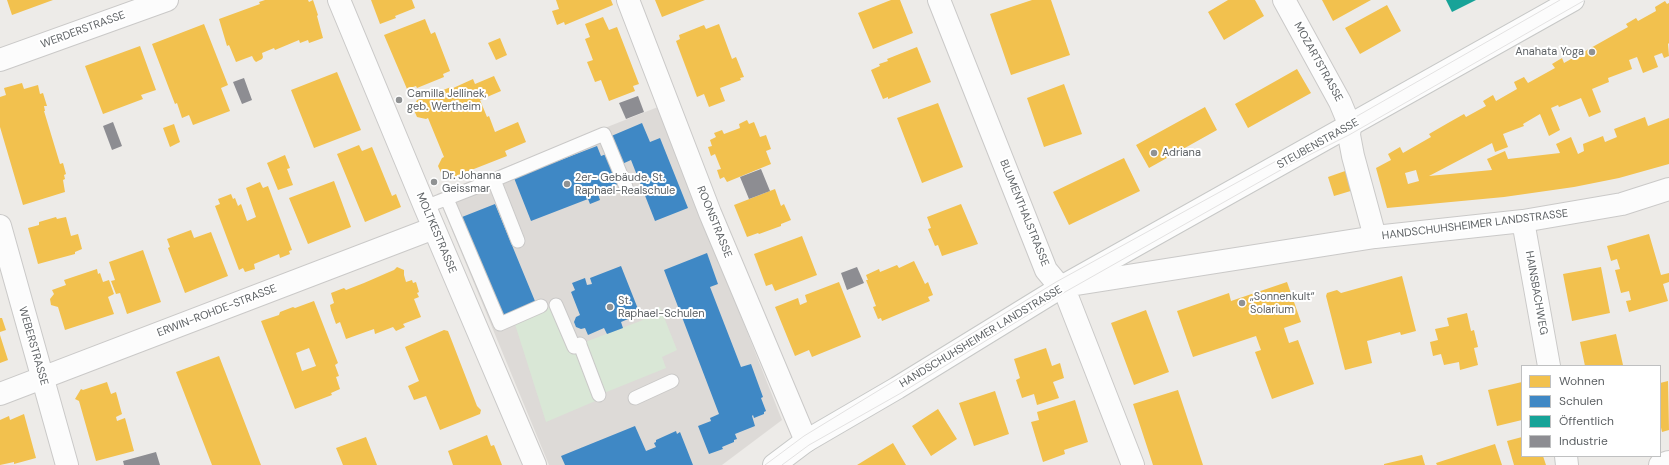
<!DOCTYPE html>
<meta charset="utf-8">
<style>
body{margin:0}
#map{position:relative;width:1669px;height:465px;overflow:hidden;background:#edebe8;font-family:"DM Sans",sans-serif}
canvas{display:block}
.legend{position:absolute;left:1521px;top:365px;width:140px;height:92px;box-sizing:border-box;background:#fff;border:1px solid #bfc0c1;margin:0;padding:5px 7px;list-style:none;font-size:12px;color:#5e6265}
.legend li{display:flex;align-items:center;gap:8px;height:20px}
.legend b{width:20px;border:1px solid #bfc0c1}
</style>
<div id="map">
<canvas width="1669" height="465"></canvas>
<ul class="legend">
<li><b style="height:11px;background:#f2c14e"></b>Wohnen</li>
<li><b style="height:11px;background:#3f88c5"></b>Schulen</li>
<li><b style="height:11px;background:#17a398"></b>Öffentlich</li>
<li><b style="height:11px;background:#8d8d92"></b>Industrie</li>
</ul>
</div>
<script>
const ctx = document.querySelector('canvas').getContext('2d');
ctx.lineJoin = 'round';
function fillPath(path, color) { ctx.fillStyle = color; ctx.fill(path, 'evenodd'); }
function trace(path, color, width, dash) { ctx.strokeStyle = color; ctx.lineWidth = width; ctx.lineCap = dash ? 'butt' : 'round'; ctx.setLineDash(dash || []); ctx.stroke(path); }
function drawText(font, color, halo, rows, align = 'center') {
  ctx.font = font + ' "DM Sans",sans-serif'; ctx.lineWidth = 4; ctx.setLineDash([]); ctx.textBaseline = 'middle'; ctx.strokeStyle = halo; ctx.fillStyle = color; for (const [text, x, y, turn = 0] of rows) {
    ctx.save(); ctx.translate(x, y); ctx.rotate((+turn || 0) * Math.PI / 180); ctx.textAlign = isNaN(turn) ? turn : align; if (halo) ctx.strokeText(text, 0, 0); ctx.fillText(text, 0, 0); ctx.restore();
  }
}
fillPath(new Path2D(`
 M658,107L782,420L722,465H549L437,194Z`), '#dddad7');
fillPath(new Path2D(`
 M555,305L580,344L643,320L640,314L660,307L677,350L662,357L666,368L599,395L600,399L546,422L514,321Z`), '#d9e7d6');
fillPath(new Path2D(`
 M7,0H53L12,15Z
 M265,0H308L309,2L313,0L318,15L317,16L323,38L309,43L308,40L300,43L299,40L275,50L274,48L262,53L263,57L262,59L256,62L254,60L252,56L236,62L229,45L227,46L219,19L260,4L259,2Z
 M371,0H412L415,8L395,16L396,18L380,24Z
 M556,0H611L613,5L565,25L564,22L557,25L552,11L559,9Z
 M655,0H705L662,17Z
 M891,0H900L913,33L873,49L858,13Z
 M1032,0H1051L1070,55L1011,75L990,14Z
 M1228,0H1255L1264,16L1224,40L1208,12Z
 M1322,0H1371L1333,21Z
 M1665,1L1667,4L1669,3V43L1668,44L1669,56L1664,58L1662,53L1654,56L1658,67L1643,73L1637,57L1629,60L1632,69L1608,78L1609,82L1592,89L1601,112L1589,117L1581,98L1559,107L1558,105L1551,108L1560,130L1549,136L1540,114L1523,124L1524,126L1503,134L1508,147L1495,152L1492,143L1429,176L1492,170L1487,159L1505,151L1508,159L1560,153L1556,144L1571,137L1578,154L1584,151L1583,144L1603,136L1605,142L1617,137L1614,129L1645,117L1648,126L1669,118V164L1619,178L1574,187L1504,197L1387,208L1376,168L1391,160L1388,154L1400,147L1403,153L1431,137L1429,134L1448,123L1464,114L1466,117L1486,106L1483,101L1493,95L1496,101L1517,89L1514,82L1524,77L1528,83L1555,68L1552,64L1562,58L1564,63L1628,27L1626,24L1636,18L1638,21L1656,11L1655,7ZM1416,170L1419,181L1408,184L1405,173Z
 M1387,5L1401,31L1360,54L1345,28Z
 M603,17L609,30L617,27L639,84L633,86L635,91L609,101L601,80L595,82L587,62L593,60L585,39L590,37L585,24Z
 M425,19L431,34L435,32L450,71L443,74L444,77L417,88L416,86L407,89L384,35Z
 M204,24L228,85L221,88L230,111L193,125L189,115L182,118L177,103L175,104L152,44Z
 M719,24L732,59L736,57L744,77L740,78L741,80L720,88L725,101L709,107L704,94L697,97L676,41L680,39L679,35L704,25L706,29Z
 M500,38L507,55L496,60L488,43Z
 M140,46L156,90L141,95L143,99L103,114L85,66Z
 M917,47L931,82L888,99V97L883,99L871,70L880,66L879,64L888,61L887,59Z
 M1297,69L1311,93L1248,128L1235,104Z
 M337,72L361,130L314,148L291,90Z
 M494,76L501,91L480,100L487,117L489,116L495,132L518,122L526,142L505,151L507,156L451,178L442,175L438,166L442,158L444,157L428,118L426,119L417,117L413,108L417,100L451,87V89L473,79L475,84Z
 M22,83L24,89L38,85L40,94L43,93L47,106H44L45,111H44L60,164L63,163L66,174L64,175L65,179L63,180L65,192L23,205L0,127V97L6,95L4,88Z
 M1064,84L1082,134L1044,147L1027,98Z
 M938,103L963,167L922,183L897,118Z
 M1205,107L1217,130L1149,168L1136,145Z
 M747,120L749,124L754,122L760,137L766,135L771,149L766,151L771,164L727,182L724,177L720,179L717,170L721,169L715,154L711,156L708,147L712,146L710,140L716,137L714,133L722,130L724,134L740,128L739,124Z
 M174,124L180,142L170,147L163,128Z
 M359,145L362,151L372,147L392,196L396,194L401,207L365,222L337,154Z
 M285,155L290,168L287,169L293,185L278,190L267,163Z
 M1124,158L1140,191L1069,225L1053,192Z
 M1348,170L1354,190L1334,196L1328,177Z
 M334,181L351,227L308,244L289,198Z
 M260,182L263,188L268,186L292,250L289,251L290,254L280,258L279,254L254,264L255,269L245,272L243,268L239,270L215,206L220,204L218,199L231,194L233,199L235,198L238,206L241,204L247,221L256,217L246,188Z
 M775,189L781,206L784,204L791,220L781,224V226L759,234L758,233L747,237L734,205Z
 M961,204L978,244L942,256L938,245L935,246L928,229L931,228L927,217Z
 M56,217L57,219L66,217L71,236L78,234L82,249L75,252V254L38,264L28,228L39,225V222Z
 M191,230L194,238L211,232L228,276L185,293L168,248L170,247L167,239Z
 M1649,234L1661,275L1669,273V282L1663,284L1668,301L1629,312L1626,301L1631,300L1629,291L1621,293L1615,270L1620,269L1617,259L1611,261L1607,246Z
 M802,236L817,275L775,291L772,284L766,286L754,254Z
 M143,250L161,302L127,314L120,293L116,294L111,281L115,280L109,262Z
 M914,261L925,284L928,282L933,295L928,297L930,301L882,321L881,318L878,319L873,307L876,306L866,280H868L866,275L879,269L880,272L897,265L899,268Z
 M397,267L404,270V275L406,282L412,280L413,283L416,282L419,292L417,293L419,297L414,299L421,317L403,324L405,327L396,331L393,327L375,334L374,329L346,339L340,322L336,324L331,310L330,305L334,303L331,293L344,288L346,290L364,283L394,270Z
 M1601,267L1610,313L1572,321L1563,274Z
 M97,269L98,274L100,273L103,282L109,280L114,294L108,297L114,314L65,330L58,307L51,305L50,299L54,294L52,290L66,285L64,280Z
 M1402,276L1416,331L1401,335L1400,332L1367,341L1372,363L1345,370L1326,296L1327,293L1337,290L1341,293Z
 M839,282L861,337L812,357L809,350L795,356L775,307L798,298L800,305L807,302L805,295Z
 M1287,282L1301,322L1284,328L1289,343L1298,340L1314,384L1272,399L1255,352L1261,350L1256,336L1193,357L1177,311L1229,293L1231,301Z
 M314,301L338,363L335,365L339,376L336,377L340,389L331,393L332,395L295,409L261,321L279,315L280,312L293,307L295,308ZM309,348L316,366L302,371L296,353Z
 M1146,310L1169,372L1134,385L1111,323Z
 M1467,313L1471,331L1474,330L1478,347L1474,348L1478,365L1460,370L1459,362L1444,365L1441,354L1433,356L1430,342L1438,340L1435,329L1449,326L1447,318Z
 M0,318H2L6,330L0,332Z
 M444,330L448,331L477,406L481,410L480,414L440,430L426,396L414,400L408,386L419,381L405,347Z
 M1616,334L1623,365L1585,366L1580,342Z
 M0,335L8,360L0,363Z
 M1046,348L1052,366L1060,363L1064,378L1053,382L1059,398L1037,405L1034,394L1022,398L1016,380L1020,378L1014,359Z
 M219,356L261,465H212L176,372Z
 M1668,381L1669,430L1662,432L1660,423V383Z
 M107,382L111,394L116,392L122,414L116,417L117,421L125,418L134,451L96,461L79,401L75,399L81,389L83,390Z
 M1522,382V420L1497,426L1488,390Z
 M1178,390L1203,465H1153L1133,404Z
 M995,391L1009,434L974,446L959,403Z
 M1075,400L1088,442L1064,450L1065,454L1043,462L1031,422L1039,420L1037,412Z
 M938,409L957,439L931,456L912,426Z
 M24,414L36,458L14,464V462L0,465V420L9,416L10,420Z
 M487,435L491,446L494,445L502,465H453L448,451Z
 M366,437L377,465H343L336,448Z
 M1522,437V456H1543L1546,465H1514L1507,441Z
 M893,443L906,465H857Z
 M1495,444L1502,465H1437L1436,463Z
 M1422,455L1425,465H1384V464Z`), '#f2c14e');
fillPath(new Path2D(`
 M642,123L650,142L660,138L688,208L655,221L631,160L622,164L609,137Z
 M597,146L601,156L609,153L621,183L613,186L614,188L598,194L600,200L590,204L588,199L531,221L514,178Z
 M495,204L537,306L505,319L462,217Z
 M707,253L718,284L710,287L741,367L751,364L763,397L761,398L766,411L764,412V414L754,418L753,415L752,416L755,426L735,434L737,439L734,440V442L722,447L723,449L709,454L698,426L711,421L710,418L719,414L664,270Z
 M621,266L640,314L621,322L623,328L607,334L604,328L588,335L585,328L581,329L576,327L574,322L576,317L580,315L571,292L575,290L572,283L585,278L587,285L592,284L590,278Z
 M635,426L646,451L656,447L654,443L656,442V440L676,431L677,434L680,432L693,465H565L561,456Z`), '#3f88c5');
fillPath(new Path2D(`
 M1446,0H1476L1452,12Z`), '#17a398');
fillPath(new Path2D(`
 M244,78L252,100L242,104L233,82Z
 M638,96L644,112L626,119L619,103Z
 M113,122L122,146L112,150L103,126Z
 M761,169L770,191L749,199L740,177Z
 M857,267L864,283L847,290L841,273Z
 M156,452L160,465H124L123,461Z`), '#8d8d92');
const service = new Path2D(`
 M494,180L604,134L626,187
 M447,199L500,324L541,306
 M425,207L494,180L518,241
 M556,305L574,347L580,344V345L599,395
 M635,398L672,381`);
const minor = new Path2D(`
 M339,0L425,207L535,465
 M628,0L710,213L806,441
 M939,0L1046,270L1056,282L1063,286L1133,465
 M1284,0L1340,102L1350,126L1349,135L1353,156L1375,237
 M0,60L167,0
 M1523,221L1549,366
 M0,226L67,465
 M1064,286L1375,237L1523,221L1622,204L1669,189
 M0,394L434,228
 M1566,456L1567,465
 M1660,465L1669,462`);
const secondary = new Path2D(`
 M774,465L806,441L897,388L1063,286L1573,0`);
trace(service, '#cac9c8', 15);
trace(minor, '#cac9c8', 24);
trace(secondary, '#c7c8c7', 24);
trace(service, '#fcfcfc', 13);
trace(minor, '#fcfcfc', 22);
trace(secondary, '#fcfcfc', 22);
trace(new Path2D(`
 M765,465L804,436L1056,282L1338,127L1560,0
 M782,465L809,445L901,393L1065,292L1293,163L1349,135L1585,0`), '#e3e2e2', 1);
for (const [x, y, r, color] of [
 [1592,52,4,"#909293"],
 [399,100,4,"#909293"],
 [1154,153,4,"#909293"],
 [434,182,4,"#909293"],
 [567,184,4,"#909293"],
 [1242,303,4,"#909293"],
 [610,307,4,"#909293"]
]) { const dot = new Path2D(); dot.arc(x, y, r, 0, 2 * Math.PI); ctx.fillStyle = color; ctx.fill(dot); trace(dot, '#fff', 1.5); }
drawText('11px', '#5e6265', '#fff', [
 ["WERDERSTRASSE",83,30,-20],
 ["MOZARTSTRASSE",1318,62,61],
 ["STEUBENSTRASSE",1318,144,-29],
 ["BLUMENTHALSTRASSE",1024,213,68],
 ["ROONSTRASSE",714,222,68],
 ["HANDSCHUHSHEIMER LANDSTRASSE",1475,225,-7],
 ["MOLTKESTRASSE",436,233,67],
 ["HAINSBACHWEG",1536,293,80],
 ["ERWIN-ROHDE-STRASSE",217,311,-21],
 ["HANDSCHUHSHEIMER LANDSTRASSE",981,337,-31],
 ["WEBERSTRASSE",33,346,74]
]);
drawText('11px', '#5e6265', '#fff', [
 ["Anahata Yoga",1584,52,"right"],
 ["Camilla Jellinek,",407,94],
 ["geb. Wertheim",407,107],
 ["Adriana",1162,153],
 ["Dr. Johanna",442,176],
 ["Geissmar",442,189],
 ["2er- Gebäude, St.",575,178],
 ["Raphael-Realschule",575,191],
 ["„Sonnenkult“",1250,297],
 ["Solarium",1250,310],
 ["St.",618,301],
 ["Raphael-Schulen",618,314]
], 'left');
</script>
